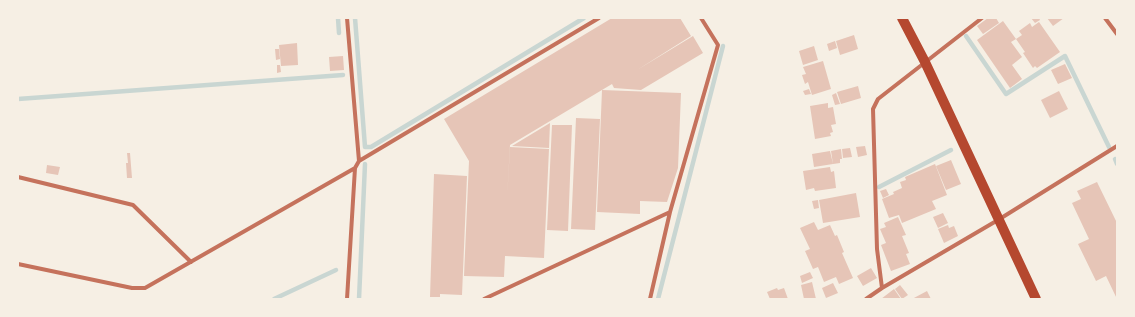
<!DOCTYPE html>
<style>
body{margin:0}
#map{position:relative;width:1135px;height:317px;overflow:hidden;background:#f6efe4;font-family:Jost,sans-serif}
canvas{display:block}
.frame{position:absolute;inset:0;border:19px solid #f6efe4;pointer-events:none}
</style>
<div id="map">
<canvas width="1135" height="317"></canvas>
<div class="frame"></div>
</div>
<script>
const ctx = document.querySelector('canvas').getContext('2d');
ctx.lineJoin = 'round';
function trace(path, color, width, dash) { ctx.strokeStyle = color; ctx.lineWidth = width; ctx.lineCap = dash ? 'butt' : 'round'; ctx.setLineDash(dash || []); ctx.stroke(path); }
function fillPath(path, color) { ctx.fillStyle = color; ctx.fill(path, 'evenodd'); }
trace(new Path2D(`
 M338,18L339,33
 M355,18L365,147H371L584,18
 M966,36L1006,94L1065,56L1109,147
 M18,99L343,75
 M1115,159L1117,164
 M879,187L951,150
 M274,299L336,270
 M359,299L365,164
 M658,299L723,46`), '#c9d6d2', 4.5);
fillPath(new Path2D(`
 M612,18H680L691,36L637,70L693,36L703,53L641,90L614,88L612,84L510,145L507,200L510,147L549,149L544,258L505,256L504,277L464,276L469,161L444,119Z
 M988,18H996L999,23L983,34L977,26Z
 M1031,18H1039L1040,20L1035,23Z
 M1047,18H1064L1053,26Z
 M1003,21L1016,39L1011,42L1022,57L1012,65L1022,79L1010,88L977,40Z
 M1039,22L1060,52L1037,68L1035,66L1033,68L1023,53L1025,52L1016,39L1022,35L1019,31L1030,23L1032,27Z
 M854,35L858,49L840,55L836,41Z
 M835,41L837,48L829,51L827,44Z
 M297,43L298,65L281,66L279,45Z
 M814,46L818,60L803,65L799,51Z
 M275,49H279L280,59L276,60Z
 M343,56L344,70L330,71L329,57Z
 M823,61L831,89L812,95L808,82L805,84L802,75L806,74L803,67Z
 M1065,64L1072,78L1058,84L1051,70Z
 M277,65H280L281,72L277,73Z
 M858,86L861,98L841,104L837,92Z
 M809,89L811,94L805,95L803,91Z
 M602,90L681,93L678,168L667,202L640,201V214L597,212Z
 M1059,91L1068,109L1050,118L1041,100Z
 M836,93L840,104L835,105L832,95Z
 M828,103V108L833,107L836,124L831,125L833,132L830,133L831,136L815,139L810,106Z
 M576,118L600,119L595,230L571,229Z
 M550,123L549,148L512,146Z
 M552,125H572L568,231L547,230Z
 M865,146L867,155L858,157L856,147Z
 M850,148L852,157L843,158L842,149Z
 M841,149L842,159H840V163L833,164L831,151Z
 M830,151L833,164L814,167L812,154Z
 M127,153H130L132,178H127L126,163H128Z
 M951,160L961,184L946,190L936,166Z
 M935,164L947,195L932,201L936,209L902,223L899,215L889,218L882,199L894,194L893,192L902,188L900,182L906,180L905,177Z
 M47,165L60,167L58,175L46,173Z
 M830,167L831,172L834,171L836,188L815,191L814,188L806,190L803,171Z
 M434,174L467,176L462,295L440,294V297H430Z
 M1097,182L1117,223V299L1106,276L1096,281L1078,244L1089,239L1072,203L1081,199L1077,191Z
 M886,189L889,195L883,198L880,191Z
 M856,193L860,217L823,223L819,200Z
 M818,200L819,208L814,209L812,201Z
 M943,213L948,223L938,228L933,217Z
 M898,217L906,235L902,236L909,253L906,254L910,264L891,271L881,245L886,243L880,229L886,227L884,223Z
 M814,222L818,230L830,225L835,236L837,235L844,252L842,253L853,278L839,284L836,277L824,282L818,267L813,269L805,251L810,249L800,228Z
 M948,225L949,228L954,226L958,236L944,243L938,229Z
 M871,268L877,278L863,286L857,276Z
 M810,272L813,278L802,283L800,276Z
 M812,282L816,299H804L801,285Z
 M833,283L838,293L826,298L822,288Z
 M900,285L908,295L902,299L895,289Z
 M777,288L778,290L784,288L788,299H770L767,292Z
 M894,289L901,299H881Z
 M927,291L931,299H912Z`), '#e6c5b7');
trace(new Path2D(`
 M347,18L359,161
 M1105,18L1117,34
 M18,177L133,205L191,262
 M18,264L132,288H145L355,168
 M882,288L877,249L873,109L878,99L982,18
 M347,299L355,168L359,161L599,18
 M484,299L670,212
 M650,299L670,212L718,45L701,18
 M866,299L882,288L998,220L1117,146`), '#c5725c', 4);
trace(new Path2D(`
 M902,18L925,62L1036,299`), '#b5482f', 10);
</script>
